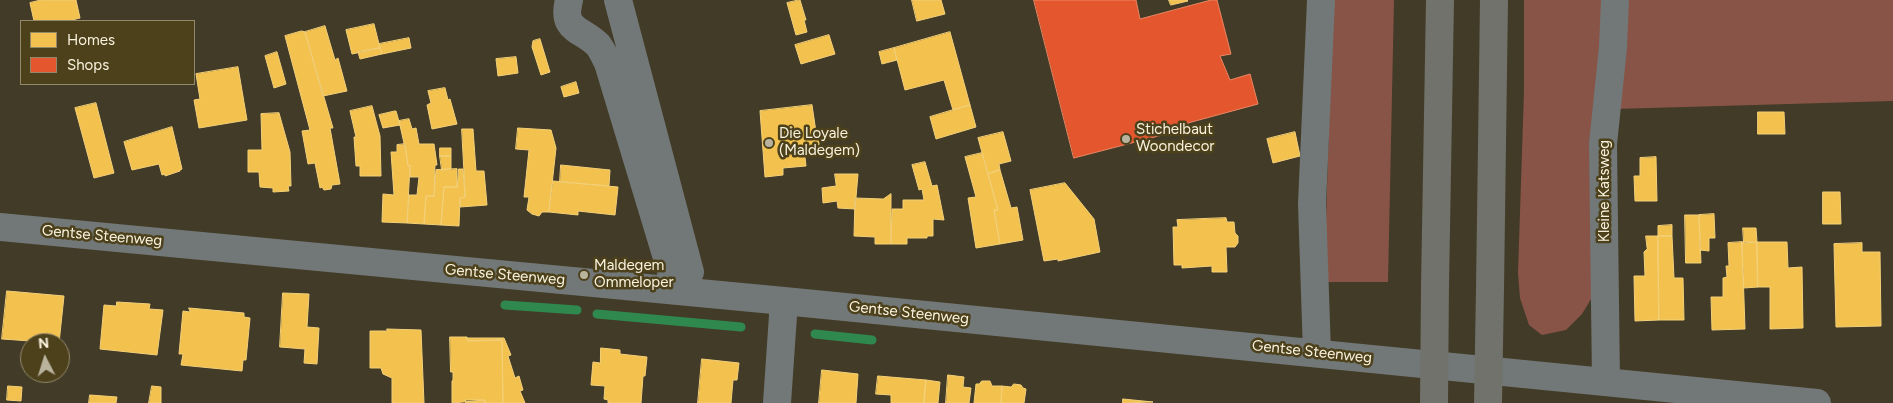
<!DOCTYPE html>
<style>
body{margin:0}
#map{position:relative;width:1893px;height:403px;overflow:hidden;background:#423b27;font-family:Figtree,sans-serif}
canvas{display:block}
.legend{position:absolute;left:20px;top:20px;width:175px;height:65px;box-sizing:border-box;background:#4d411c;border:1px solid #92886a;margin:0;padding:6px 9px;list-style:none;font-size:15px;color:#f9f3de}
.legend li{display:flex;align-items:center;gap:10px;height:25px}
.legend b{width:25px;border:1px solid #92886a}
.north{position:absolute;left:20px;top:333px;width:50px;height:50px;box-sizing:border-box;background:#4d411c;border:1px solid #92886a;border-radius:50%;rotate:355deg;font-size:14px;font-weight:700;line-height:20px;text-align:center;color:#f9f3de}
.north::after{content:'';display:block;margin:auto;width:18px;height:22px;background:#b9b39e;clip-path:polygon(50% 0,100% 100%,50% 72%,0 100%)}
</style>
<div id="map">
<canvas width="1893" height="403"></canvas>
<ul class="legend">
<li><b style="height:14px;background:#f2c14e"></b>Homes</li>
<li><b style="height:14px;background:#e4572e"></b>Shops</li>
</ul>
<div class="north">N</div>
</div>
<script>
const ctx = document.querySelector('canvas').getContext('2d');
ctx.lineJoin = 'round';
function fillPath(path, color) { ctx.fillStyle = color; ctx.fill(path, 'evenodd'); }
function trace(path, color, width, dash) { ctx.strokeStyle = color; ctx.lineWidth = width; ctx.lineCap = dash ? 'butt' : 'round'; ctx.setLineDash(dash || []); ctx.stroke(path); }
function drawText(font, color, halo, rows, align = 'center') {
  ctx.font = font + ' Figtree,sans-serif'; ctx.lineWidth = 5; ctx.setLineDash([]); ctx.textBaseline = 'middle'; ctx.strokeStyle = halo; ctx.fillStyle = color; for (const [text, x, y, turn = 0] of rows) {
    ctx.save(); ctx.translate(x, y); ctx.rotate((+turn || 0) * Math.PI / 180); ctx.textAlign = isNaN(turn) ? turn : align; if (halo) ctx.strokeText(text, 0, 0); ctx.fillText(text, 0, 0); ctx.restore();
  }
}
fillPath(new Path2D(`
 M1333,0H1394L1388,282H1324Z
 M1524,0H1605L1599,286L1582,314L1566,330L1542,335L1529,325L1520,298L1518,273L1524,91Z
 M1625,0H1893V101L1615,109Z`), '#885447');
const homes = new Path2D(`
 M41,0H76L80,18L68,21H34L30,3Z
 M800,0L806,20H804L807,32L796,35L787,3Z
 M912,0H941L945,14L917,21Z
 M1169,0H1187L1188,1L1171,5Z
 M374,24L380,48L352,54L346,30Z
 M325,26L335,60L338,58L347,91L323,96L305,32Z
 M302,31L305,32L333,128H330L340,184L332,185L331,189L324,190L322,187L320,188L315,163L308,164L302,131L310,130L285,36Z
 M950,32L970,105L953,110L944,80L905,90L894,48Z
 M829,35L835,54L801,64L795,45Z
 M409,38L411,48L382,54L379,44Z
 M540,39L550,72L541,75L532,47L533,41Z
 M380,48L382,54L360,59L358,52Z
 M894,48L897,60L882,64L879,52Z
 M277,52L286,84L274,88L265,56Z
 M516,57L518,73L498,76L496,59Z
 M238,67L247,120L199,128L194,100L200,99L196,74Z
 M576,82L579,93L564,97L561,87Z
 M445,88L448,100L450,99L457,124L432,129L427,105L431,103L428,91Z
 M96,103L114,173L94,178L75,108Z
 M812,105L816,132H819V147L804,148L806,166L783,168V175L765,177L760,111Z
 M970,105L976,127L936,139L930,117Z
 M372,106L380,136L381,176H360V166H356L354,137H356L350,111Z
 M395,111H396L400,125L383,128L379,115Z
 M1758,112H1784L1785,134H1758Z
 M279,113L290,152L291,186H288L289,191L273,192V188L260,187L259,172H248V150H262L261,114Z
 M409,119L412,129L416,128L419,144H434L437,165H435L434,196H426L424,224L407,223L409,195H417L419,177H410V165L408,166L406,152L399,121Z
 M172,127L182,169L180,170V171L165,176V174L162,175L159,164L132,170L124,142Z
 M518,128L551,130L556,148L549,212H542L539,216L532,214L527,210L529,197H524L529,150L516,149Z
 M462,129H473L476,171H484L487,205L460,207V198L465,197Z
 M1003,132L1011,161L999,164L1000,170L988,174L978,138Z
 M1295,132L1300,156L1273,163L1267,139Z
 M405,144L408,166L410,165L407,223L382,222L383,194L394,195L391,152H397V145Z
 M440,148H451V156H440Z
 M982,153L998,210H994L1000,244L976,248L968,198L976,197L965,157Z
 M440,156H451V169L442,170Z
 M1656,157L1657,201H1635L1634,176H1640V158Z
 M925,162L932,186L937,185L944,220L933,219V236H927V238H907V244H891L892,209H903V200H924L922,189L919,190L912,165Z
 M561,165L610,170L609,186L560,182Z
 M457,169V187H444L441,225L424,224L426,196H434L436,170Z
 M459,169H463L465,197L460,198L459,226L441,225L444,187H457Z
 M1000,170L1011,208L1017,207L1023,240L1000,244L994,210H998L988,174Z
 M835,174H858L855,209L838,208L837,201L823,203L822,188L836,186Z
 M553,181L618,187L615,215L578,211V215L549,212Z
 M1065,183L1094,219L1100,252L1058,261V259L1044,261L1030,190Z
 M1823,192H1840L1841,224H1823Z
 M891,194V244H875V237L854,236L855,198L883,199Z
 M1714,214L1715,238H1709V251L1700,250L1699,215Z
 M1685,215H1699L1701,263H1686Z
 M1226,218L1227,222H1234L1235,233L1238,236V243L1235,247H1226L1227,272H1212V266L1182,268V265H1174L1173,227H1178L1177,220Z
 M1672,225V236H1658V226Z
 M1743,228H1756L1757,242L1744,243Z
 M1646,236H1658L1659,320L1635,321L1634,276H1645L1644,252L1647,249Z
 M1658,236H1672L1674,278H1683L1684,320H1659Z
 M1742,242H1757L1758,287L1744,288Z
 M1742,242L1745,329L1712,330L1711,297H1723V278L1727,277L1726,266H1729L1728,243Z
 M1757,242H1787L1788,268L1802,267L1803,328L1770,329V287H1758Z
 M1862,243V252H1880L1881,326L1836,327L1834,244Z
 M7,291L64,296L59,343L2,339Z
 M283,293L309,294L307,327L319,328L317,364L304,363L305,349L280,347Z
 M117,302L150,304L149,309L163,310L157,355L100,349L104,305L116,306Z
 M189,308L244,313V317L250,318L246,360H243L242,371L181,365L183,354H179L183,311L190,312Z
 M387,329L421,330L424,403H392V378L383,374L381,368H370V331H387Z
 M450,337H467L468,341L502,340L503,403H485V400L452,403V381L453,380V372H451Z
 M467,338H504L511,355L508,356L515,378L519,376L523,390L520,391L525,403H503L502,340L468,341Z
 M601,348L620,350V354L647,357L645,376H643L641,403H608V400L604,399L605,386L591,385L593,362L600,363Z
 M702,359L739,363L737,380H733L731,403H698Z
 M822,370L858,374L856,403H819Z
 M948,375L964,377L963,387L971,388L969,403H946Z
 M878,376L926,380L924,403H891V395L876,394Z
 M926,380L940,382L938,403H924Z
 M982,381H990L992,386H1002L1001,403H974L976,384H979Z
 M1014,384L1021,385L1023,388L1026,389L1024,403H1001L1002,386L1011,387Z
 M8,386L22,387L21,401L7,400Z
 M152,386L161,387V403H149Z
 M90,395L117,397L116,403H89Z
 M1123,399L1153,402L1123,403Z
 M466,400H485V403H466Z`);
fillPath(homes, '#f2c14e');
trace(homes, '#f4d079', 1);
const shops = new Path2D(`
 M1034,0H1136L1140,19L1211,0H1217L1231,54L1220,56L1230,80L1250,74L1258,104L1188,123L1189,128L1074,158Z`);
fillPath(shops, '#e4572e');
trace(shops, '#ea8663', 1);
trace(new Path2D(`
 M505,305L577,310
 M597,314L741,327
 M815,334L872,340`), '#2f894f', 9);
trace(new Path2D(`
 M569,0C561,31 581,28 598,45C602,50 605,57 608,63L677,291
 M618,0L690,272
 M0,227L784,301L1817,403
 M1317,353L1312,204L1321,0
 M1606,382L1603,144L1613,47L1615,0
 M777,403L784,301`), '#727877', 28);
trace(new Path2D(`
 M1435,286L1440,0
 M1490,289L1494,0`), '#70726b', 28);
trace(new Path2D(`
 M1434,403L1435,286
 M1488,403L1490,289`), '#70726b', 28);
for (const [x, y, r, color] of [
 [1126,139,5,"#b9b39e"],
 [769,143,5,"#b9b39e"],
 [584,275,5,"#b9b39e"]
]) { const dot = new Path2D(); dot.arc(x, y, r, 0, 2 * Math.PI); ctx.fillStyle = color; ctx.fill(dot); trace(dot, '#4d411c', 2); }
drawText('15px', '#f9f3de', '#4d411c', [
 ["Stichelbaut",1136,130],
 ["Woondecor",1136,147],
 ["Die Loyale",779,134],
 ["(Maldegem)",779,151],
 ["Maldegem",594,266],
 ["Ommeloper",594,283]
], 'left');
drawText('15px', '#f9f3de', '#4d411c', [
 ["Kleine Katsweg",1605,191,-90],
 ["Gentse Steenweg",102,236,5],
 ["Gentse Steenweg",505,275,5],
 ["Gentse Steenweg",909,313,6],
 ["Gentse Steenweg",1312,352,6]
]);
</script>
